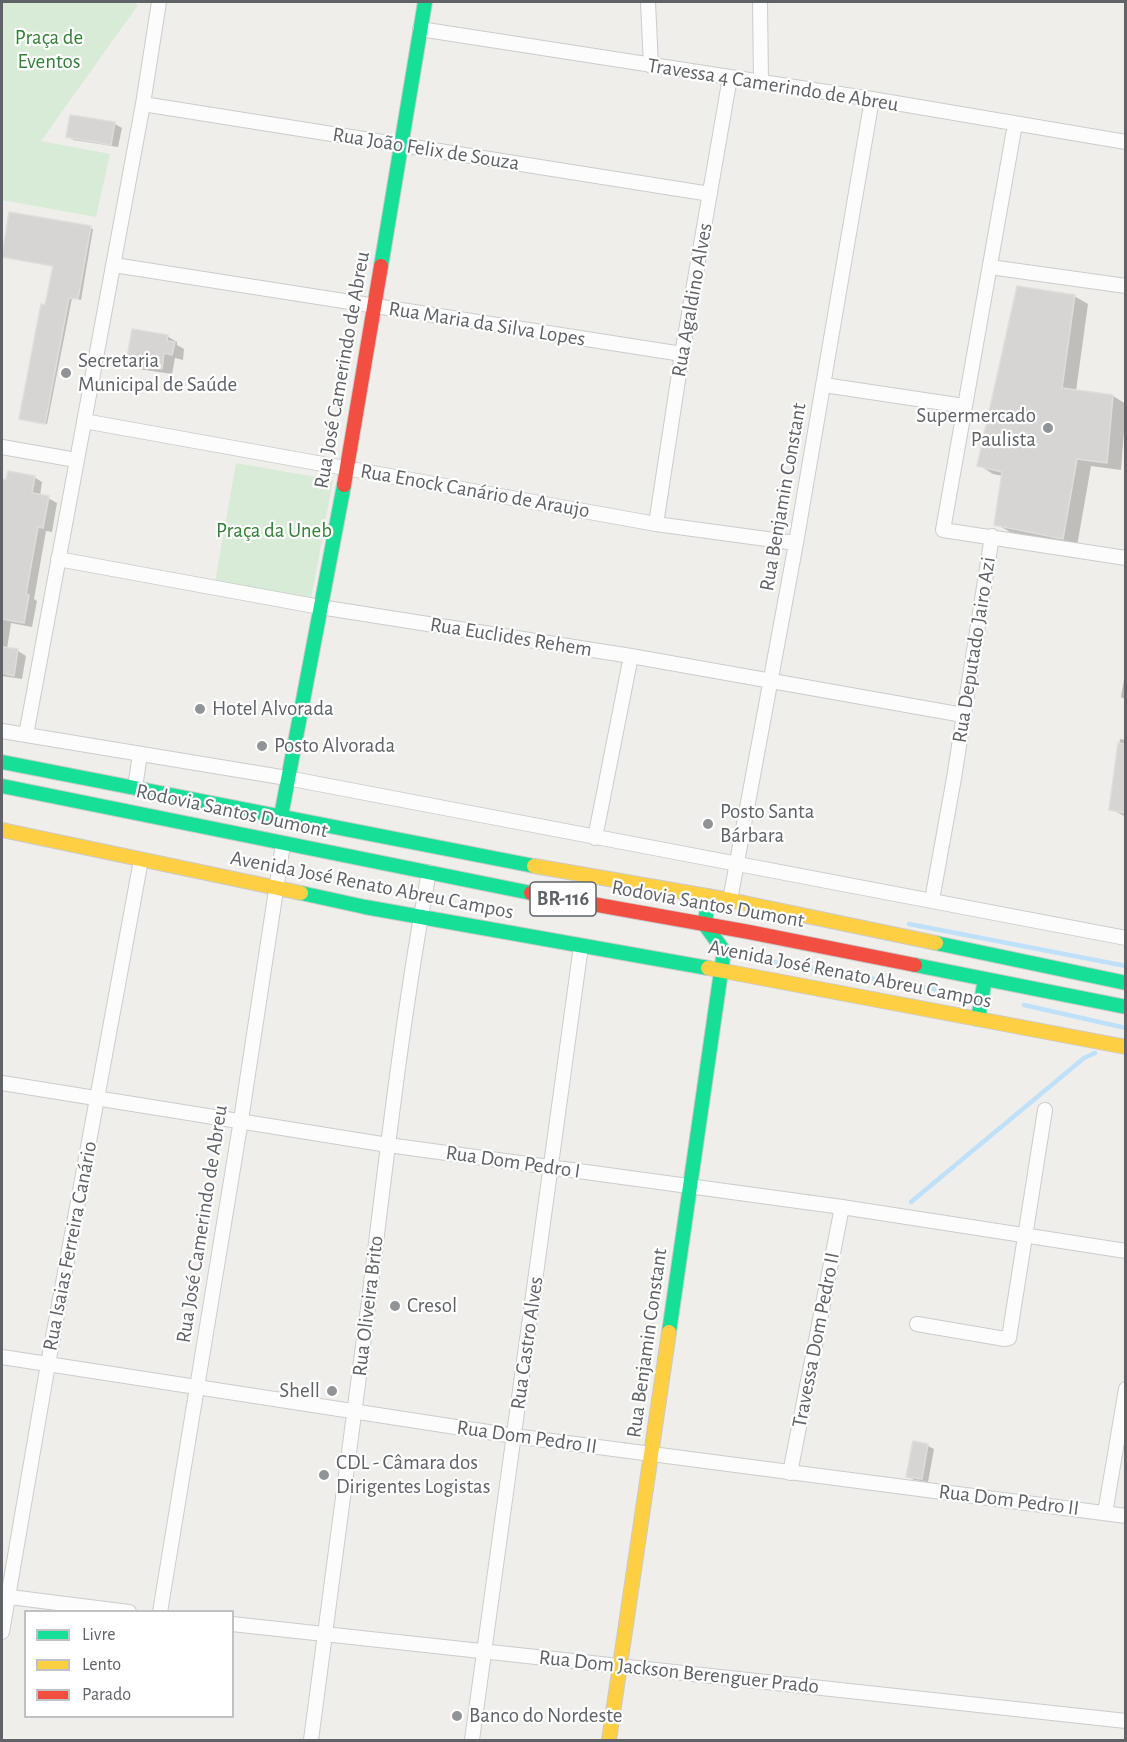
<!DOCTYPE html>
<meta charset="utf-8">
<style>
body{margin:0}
#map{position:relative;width:1127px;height:1742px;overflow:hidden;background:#efeeea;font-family:"Alegreya Sans",sans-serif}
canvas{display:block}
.frame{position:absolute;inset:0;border:3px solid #5f6368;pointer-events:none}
.legend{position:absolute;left:24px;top:1610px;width:210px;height:108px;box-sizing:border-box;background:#fff;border:2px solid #bfc1c3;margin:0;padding:8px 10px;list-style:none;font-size:18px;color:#5f6368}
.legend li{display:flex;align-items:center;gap:12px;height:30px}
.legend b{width:30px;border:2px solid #bfc1c3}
</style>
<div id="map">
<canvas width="1127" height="1742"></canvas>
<div class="frame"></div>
<ul class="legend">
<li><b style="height:8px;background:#16e098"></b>Livre</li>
<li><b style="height:8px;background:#ffcf43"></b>Lento</li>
<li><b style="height:8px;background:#f24e42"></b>Parado</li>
</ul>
</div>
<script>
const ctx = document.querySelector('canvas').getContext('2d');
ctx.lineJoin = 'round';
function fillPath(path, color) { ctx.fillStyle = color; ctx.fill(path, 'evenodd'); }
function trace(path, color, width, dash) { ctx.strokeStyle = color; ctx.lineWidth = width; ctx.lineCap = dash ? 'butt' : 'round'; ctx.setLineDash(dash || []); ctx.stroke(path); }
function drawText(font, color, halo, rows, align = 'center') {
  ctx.font = font + ' "Alegreya Sans",sans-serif'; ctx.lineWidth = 4.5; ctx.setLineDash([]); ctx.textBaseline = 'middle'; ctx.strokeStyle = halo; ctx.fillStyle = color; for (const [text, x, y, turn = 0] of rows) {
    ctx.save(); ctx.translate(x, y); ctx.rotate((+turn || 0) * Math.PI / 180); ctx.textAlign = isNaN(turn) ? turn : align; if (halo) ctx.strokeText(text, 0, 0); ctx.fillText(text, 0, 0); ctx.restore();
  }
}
fillPath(new Path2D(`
 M2,2H133L138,5L41,141L110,154L96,217L2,200Z
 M236,463L333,480L311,599L215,582Z`), '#d8ebd6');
fillPath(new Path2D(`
 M71,116L115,124L122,128L118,147L74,140L67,136Z
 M90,228L93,229L81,300L72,298L47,424L23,420L21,418L55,266L3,256Z
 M1074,296L1088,304L1076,391L1113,396L1126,404L1121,470L1091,466L1077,546L1010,532L996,524L1003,476L993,474L979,465Z
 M167,336L177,342V345L184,349L183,360L175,358L172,374L138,369L128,363Z
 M34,477L42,482L40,496L48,498L57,503L52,532L46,531L34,599L37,601L32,627L11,623L7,649L18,651L26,656L22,679L2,676V481L7,482Z
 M1126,666V700L1121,697Z
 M1120,739L1126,740V817L1111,809Z
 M928,1446L934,1449L928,1482L914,1480L907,1476Z`), '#0003');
trace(new Path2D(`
 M909,924L1126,966
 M773,962L952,992
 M1024,1005L1126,1028
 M911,1202L1084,1058L1095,1053`), '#bfe0f9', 4.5);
const building = new Path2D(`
 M70,115L115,122L111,145L66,137Z
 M9,212L91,226L78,299L69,298L45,424L19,419L41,304L45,305L53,266L2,257Z
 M1017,286L1075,295L1062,388L1113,395L1107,463L1077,459L1063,539L994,525L1002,472L977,466Z
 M132,329L168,335L167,341L175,342L172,355L164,353L162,369L126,364Z
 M8,471L35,476L32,493L49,496L43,528L38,527L26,594L29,595L24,623L2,619V479L6,480Z
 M2,647L18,649L14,676L2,673Z
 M1118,743L1125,744V813L1109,810Z
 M913,1441L928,1444L922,1479L906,1477Z`);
fillPath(building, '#d6d5d3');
trace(building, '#deddd9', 1.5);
const street = new Path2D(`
 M648,2L651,66
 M760,2L761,82
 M420,29L872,99L1126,142
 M143,104L710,194
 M1015,124L943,530L1126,558
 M114,265L682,354
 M990,267L1126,286
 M824,385L964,406
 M84,421L656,524L796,543
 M2,447L76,460
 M656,524L682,354L730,77
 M58,559L320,607L631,656L963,715
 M2,731L287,778L1126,938
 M26,735L143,104L159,2
 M135,788L140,754
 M595,838L631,656
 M730,900L796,543L872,99
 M932,900L954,778L992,536
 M2,1083L388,1145L842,1207L1126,1251
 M917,1324L1005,1339L1009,1338L1045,1110
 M2,1357L514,1436L1126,1516
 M790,1473L842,1207
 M1105,1513L1126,1389
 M2,1596L129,1612
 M160,1612L241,1120L283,844
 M232,1624L1126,1721
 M2,1632L48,1364L141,860
 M311,1740C330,1597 350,1453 368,1308C386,1163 402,1016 429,872
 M472,1740L581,946`);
const fast = new Path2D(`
 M381,266L425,2
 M2,762L534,866
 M2,786L531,893
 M281,816L344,485
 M301,893L365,907L708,968
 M936,943L1126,983
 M915,965L1126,1007
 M978,1019L985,979
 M669,1332L724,951L705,925L708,896`);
const slow = new Path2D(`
 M2,830L301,893
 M534,866L730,900L936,943
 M708,968L1126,1047
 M609,1740L669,1332`);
const jam = new Path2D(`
 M344,485L381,266
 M531,893L749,932L915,965`);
trace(street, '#cbcccc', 16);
trace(fast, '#cacacb', 16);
trace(slow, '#cacacb', 16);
trace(jam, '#cacacb', 16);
trace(street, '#fdfcfc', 14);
trace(fast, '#16e098', 14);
trace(slow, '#ffcf43', 14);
trace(jam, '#f24e42', 14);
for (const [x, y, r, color] of [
 [66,373,6,"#919496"],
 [1048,428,6,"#919496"],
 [200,709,6,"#919496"],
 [262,746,6,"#919496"],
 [708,824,6,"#919496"],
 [395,1306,6,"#919496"],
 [332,1391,6,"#919496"],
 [324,1475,6,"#919496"],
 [457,1716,6,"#919496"]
]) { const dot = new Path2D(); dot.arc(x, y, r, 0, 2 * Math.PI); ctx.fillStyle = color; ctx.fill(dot); trace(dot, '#fff', 2); }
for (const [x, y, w] of [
 [563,899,66]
]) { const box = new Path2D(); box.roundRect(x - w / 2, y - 17, w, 34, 4.5); ctx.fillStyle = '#fff'; ctx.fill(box); trace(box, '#5f6368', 1.5); }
drawText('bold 20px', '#5f6368', null, [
 ["BR-116",563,899]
]);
drawText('21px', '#348238', '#fff', [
 ["Praça de",49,38],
 ["Eventos",49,62],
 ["Praça da Uneb",274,531]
]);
drawText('21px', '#5f6368', '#fff', [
 ["Travessa 4 Camerindo de Abreu",773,85,9],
 ["Rua João Felix de Souza",426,149,9],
 ["Rua Agaldino Alves",692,300,-80],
 ["Rua Maria da Silva Lopes",487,324,9],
 ["Rua José Camerindo de Abreu",342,370,-80],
 ["Rua Enock Canário de Araujo",475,491,10],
 ["Rua Benjamin Constant",783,497,-80],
 ["Rua Euclides Rehem",511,637,9],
 ["Rua Deputado Jairo Azi",974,650,-81],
 ["Rodovia Santos Dumont",232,811,12],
 ["Avenida José Renato Abreu Campos",372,885,11],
 ["Rodovia Santos Dumont",708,904,10],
 ["Avenida José Renato Abreu Campos",850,974,11],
 ["Rua Dom Pedro I",513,1162,8],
 ["Rua José Camerindo de Abreu",202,1224,-81],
 ["Rua Isaias Ferreira Canário",70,1246,-79],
 ["Rua Oliveira Brito",368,1306,-83],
 ["Travessa Dom Pedro II",816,1340,-79],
 ["Rua Castro Alves",527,1343,-82],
 ["Rua Benjamin Constant",647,1343,-82],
 ["Rua Dom Pedro II",527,1437,8],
 ["Rua Dom Pedro II",1009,1500,7],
 ["Rua Dom Jackson Berenguer Prado",679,1672,6]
]);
drawText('21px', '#5f6368', '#fff', [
 ["Secretaria",78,361],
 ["Municipal de Saúde",78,385],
 ["Supermercado",1036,416,"right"],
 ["Paulista",1036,440,"right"],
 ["Hotel Alvorada",212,709],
 ["Posto Alvorada",274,746],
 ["Posto Santa",720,812],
 ["Bárbara",720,836],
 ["Cresol",407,1306],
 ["Shell",320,1391,"right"],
 ["CDL - Câmara dos",336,1463],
 ["Dirigentes Logistas",336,1487],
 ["Banco do Nordeste",469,1716]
], 'left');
</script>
